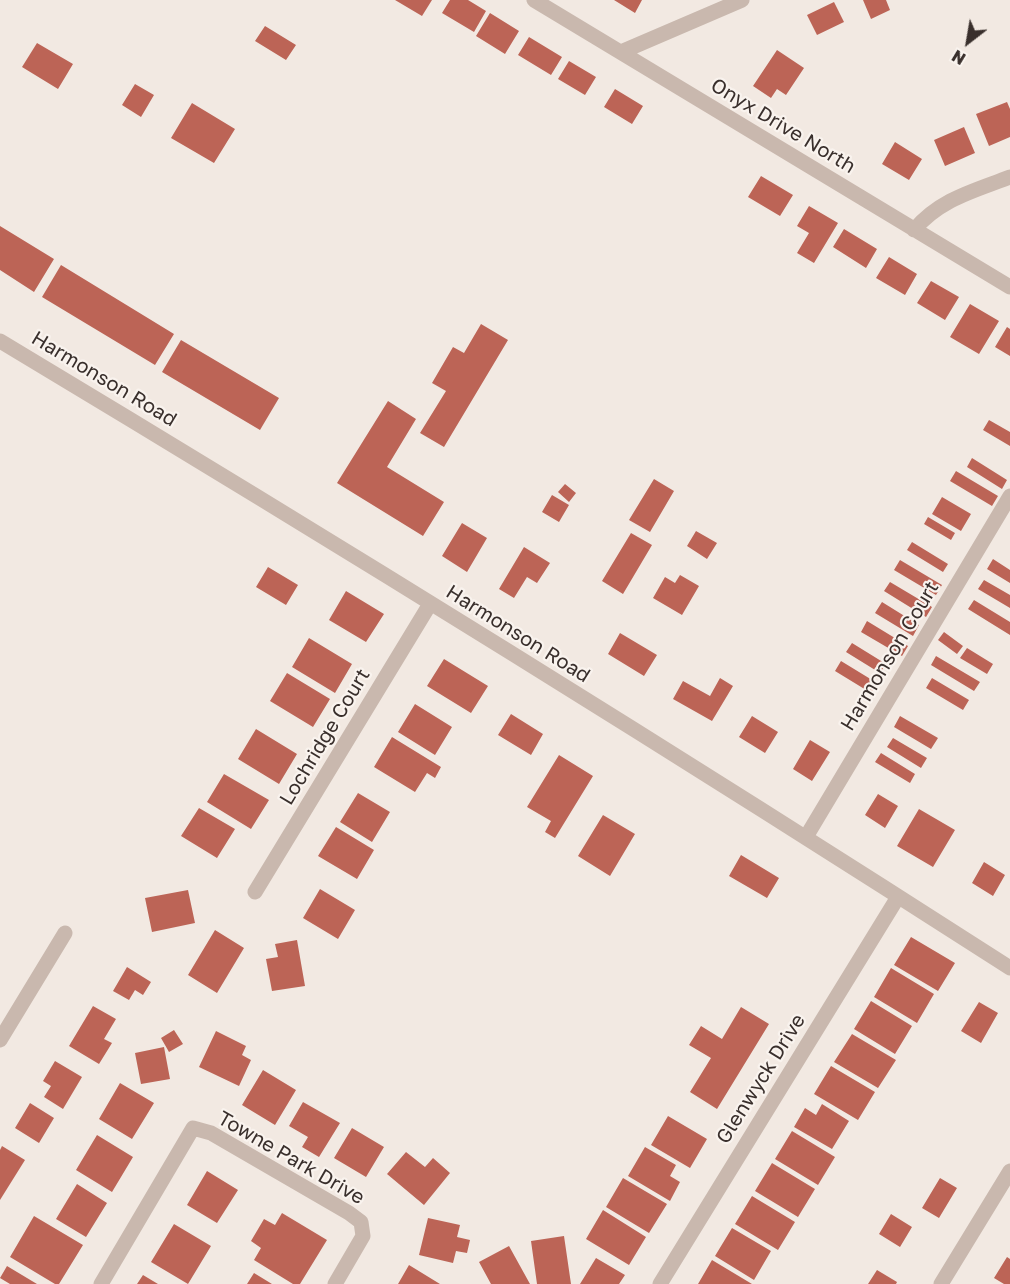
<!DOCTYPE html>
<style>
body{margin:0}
#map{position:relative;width:1010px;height:1284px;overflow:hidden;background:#f2e9e2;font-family:"Golos Text",sans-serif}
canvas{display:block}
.north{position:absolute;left:938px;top:12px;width:60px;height:60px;-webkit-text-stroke:4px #f9f3ee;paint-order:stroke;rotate:211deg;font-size:16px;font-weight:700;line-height:24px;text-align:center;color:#392f2c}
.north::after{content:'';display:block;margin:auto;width:21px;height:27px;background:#392f2c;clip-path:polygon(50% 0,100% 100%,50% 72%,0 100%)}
</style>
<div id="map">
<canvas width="1010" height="1284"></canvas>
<div class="north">N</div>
</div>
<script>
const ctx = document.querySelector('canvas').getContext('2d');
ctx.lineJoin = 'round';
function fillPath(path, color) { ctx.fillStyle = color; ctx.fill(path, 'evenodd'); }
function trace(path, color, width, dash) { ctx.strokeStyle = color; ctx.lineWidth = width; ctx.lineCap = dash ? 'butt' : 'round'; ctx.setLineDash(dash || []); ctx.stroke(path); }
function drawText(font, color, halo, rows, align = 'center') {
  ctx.font = font + ' "Golos Text",sans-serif'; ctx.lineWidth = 4.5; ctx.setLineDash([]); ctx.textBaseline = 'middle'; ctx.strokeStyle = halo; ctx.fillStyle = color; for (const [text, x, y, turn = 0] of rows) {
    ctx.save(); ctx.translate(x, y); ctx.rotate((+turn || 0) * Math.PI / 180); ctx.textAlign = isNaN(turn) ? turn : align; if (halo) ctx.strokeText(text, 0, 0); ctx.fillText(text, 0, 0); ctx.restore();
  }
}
fillPath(new Path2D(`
 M395,0H432L422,16Z
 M450,0H468L486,11L474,32L442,13Z
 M614,0H642L635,13Z
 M863,0H886L890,10L871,19Z
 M834,2L844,22L817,35L807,15Z
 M490,13L519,31L505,54L476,36Z
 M265,26L296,45L286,60L255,41Z
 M529,37L562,57L551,75L518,55Z
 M37,43L73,64L58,89L22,67Z
 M777,50L804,68L786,95L777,89L771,98L753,86Z
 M569,61L596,77L585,95L558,79Z
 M135,84L154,95L141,117L122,105Z
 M615,89L643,106L632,124L604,107Z
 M1007,102L1010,109V137L989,146L976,114Z
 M192,103L235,129L214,163L171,138Z
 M964,127L975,153L945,166L934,140Z
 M895,142L922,159L909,180L882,164Z
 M761,176L793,195L780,216L748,197Z
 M809,206L838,223L814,263L797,253L809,233L797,226Z
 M0,226L54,259L34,292L0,270Z
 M844,229L877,249L866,268L833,247Z
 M889,257L917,274L905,295L876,278Z
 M61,265L174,334L155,365L42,297Z
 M931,281L959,297L945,320L917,303Z
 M970,304L999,321L979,354L950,337Z
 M481,324L508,340L444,447L420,433L446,391L432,383L453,347L464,353Z
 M1007,327L1010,329V356L995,347Z
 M181,340L279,398L260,430L162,372Z
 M388,401L416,419L387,467L444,502L423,536L337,483Z
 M989,420L1010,432V446L983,430Z
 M972,458L1007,480L1002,489L967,467Z
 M956,471L998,496L992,506L950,481Z
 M654,479L674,491L650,532L629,520Z
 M565,484L576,493L569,502L558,492Z
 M552,495L569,505L559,522L542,512Z
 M942,497L971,514L961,531L932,514Z
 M928,517L955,533L951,540L924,524Z
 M462,523L487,538L467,572L442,556Z
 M696,531L717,543L707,559L687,546Z
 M631,533L652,545L623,594L602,581Z
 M912,542L948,564L943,572L907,550Z
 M524,547L550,563L537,583L527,577L514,598L499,589Z
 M993,559L1010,570V583L987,569Z
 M900,560L942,585L936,595L894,570Z
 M268,567L298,585L286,605L256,587Z
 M680,575L699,586L682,615L653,598L665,577L675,583Z
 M984,580L1010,595V608L978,589Z
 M890,582L932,607L926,617L884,591Z
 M346,591L384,614L366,642L329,620Z
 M974,600L1010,622V635L968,609Z
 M882,602L919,625L913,636L875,613Z
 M867,621L908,646L902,656L861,632Z
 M944,632L963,646L957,654L938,640Z
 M620,633L657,655L644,676L608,654Z
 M309,638L352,664L335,693L292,667Z
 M852,643L886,664L880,673L846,652Z
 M967,648L993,664L987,674L960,658Z
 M936,656L980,682L974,691L931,665Z
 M444,659L488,686L471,713L427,686Z
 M841,661L877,683L871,693L835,671Z
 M287,673L330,699L313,727L270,701Z
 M720,678L733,686L712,721L673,699L683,681L710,696Z
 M932,678L969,700L963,710L926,688Z
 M415,704L452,727L435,755L398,732Z
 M511,714L543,734L531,755L498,735Z
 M752,716L778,732L765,753L739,737Z
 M900,716L938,738L931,749L894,727Z
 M256,729L297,754L279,784L238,759Z
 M392,737L441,767L435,778L427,773L415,792L374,767Z
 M893,738L927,758L921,768L887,747Z
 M810,740L830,752L812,781L793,769Z
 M881,753L915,774L910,783L875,762Z
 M559,755L593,776L555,838L545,832L551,821L527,807Z
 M224,774L269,800L251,829L207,802Z
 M358,793L390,812L372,842L340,822Z
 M878,794L898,806L885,828L865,815Z
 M199,808L235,829L217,858L181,836Z
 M919,809L955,830L933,867L897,846Z
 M603,815L635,834L610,876L578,856Z
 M336,827L374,850L357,879L318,856Z
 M741,855L779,878L767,898L729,876Z
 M984,862L1005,875L993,896L972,883Z
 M320,889L355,910L338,939L303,918Z
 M188,890L195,923L152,932L145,898Z
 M215,930L244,948L217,993L188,975Z
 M911,937L955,963L938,991L894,965Z
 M297,940L305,986L272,991L266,959L278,957L275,944Z
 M127,967L151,982L143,995L135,990L129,1000L113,991Z
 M891,968L934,994L917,1023L874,997Z
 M871,1001L912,1026L895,1054L854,1029Z
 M979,1002L998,1013L981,1043L961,1031Z
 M93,1006L116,1019L104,1039L112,1043L99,1064L69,1046Z
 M741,1007L769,1024L717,1109L690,1092L711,1058L689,1045L701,1026L722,1039Z
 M174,1030L183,1044L169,1052L161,1038Z
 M216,1031L246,1046L242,1055L251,1060L239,1086L199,1067Z
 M852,1034L896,1060L878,1088L834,1062Z
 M164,1047L170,1079L141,1084L135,1053Z
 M55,1061L82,1077L63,1109L44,1097L51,1086L43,1081Z
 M831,1066L875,1092L858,1120L814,1094Z
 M263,1070L296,1090L275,1125L242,1105Z
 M120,1083L154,1103L132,1139L99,1119Z
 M303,1102L340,1123L319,1157L302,1147L308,1137L289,1126Z
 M30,1103L54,1118L39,1143L15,1128Z
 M822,1104L849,1121L832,1149L794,1127L805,1108L816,1115Z
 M668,1116L707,1139L690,1168L651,1145Z
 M352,1128L384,1147L366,1177L334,1158Z
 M792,1131L835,1157L818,1185L775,1159Z
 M97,1135L133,1157L112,1192L76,1170Z
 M2,1146L25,1160L0,1200V1150Z
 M645,1147L676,1165L670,1176L680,1182L670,1201L628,1176Z
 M406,1152L425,1167L433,1158L450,1173L424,1205L387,1174Z
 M772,1163L815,1189L798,1217L755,1191Z
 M207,1171L238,1190L217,1223L187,1205Z
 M623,1178L667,1204L649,1233L606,1207Z
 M940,1178L957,1188L939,1218L922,1208Z
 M77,1184L107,1203L86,1237L56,1219Z
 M752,1196L795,1222L778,1250L735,1224Z
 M603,1210L646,1237L629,1265L586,1239Z
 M282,1213L327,1240L300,1284H293L254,1260L261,1248L251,1241L264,1219L275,1225Z
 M891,1214L912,1227L900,1247L879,1234Z
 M34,1216L83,1245L59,1284H55L10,1257Z
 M428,1218L460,1225L457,1237L470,1240L467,1253L456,1251L453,1263L419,1255Z
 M174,1224L211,1246L188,1284L151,1262Z
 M732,1228L771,1251L754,1280L715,1256Z
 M564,1236L571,1284H537L531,1241Z
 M509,1246L530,1284H491L479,1262Z
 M1007,1257L1010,1259V1284H1004L994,1278Z
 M596,1258L625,1275L619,1284H580Z
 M712,1260L752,1284H698Z
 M409,1265L440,1284H398Z
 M7,1266L37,1284H10L0,1278Z
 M877,1270L897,1282L896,1284H868Z
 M254,1273L272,1284H247Z
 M143,1275L158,1284H137Z`), '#bc6456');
trace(new Path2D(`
 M534,0L1010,287
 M621,52L742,0
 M914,230C940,199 974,191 1010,177
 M0,341C340,545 677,754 1010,968
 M806,837L1010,496
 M255,892L430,604
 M0,1040L65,933
 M101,1284L193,1128L211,1133L349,1213L361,1222L363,1236L335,1284
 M660,1284L898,897
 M941,1284L1010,1171`), '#c9b8ae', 15);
drawText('20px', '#392f2c', '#f9f3ee', [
 ["Onyx Drive North",783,126,31],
 ["Harmonson Road",104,379,31],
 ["Harmonson Road",518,634,32],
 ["Harmonson Court",890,656,-59],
 ["Lochridge Court",325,737,-59],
 ["Glenwyck Drive",761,1079,-58],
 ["Towne Park Drive",291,1158,30]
]);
</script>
